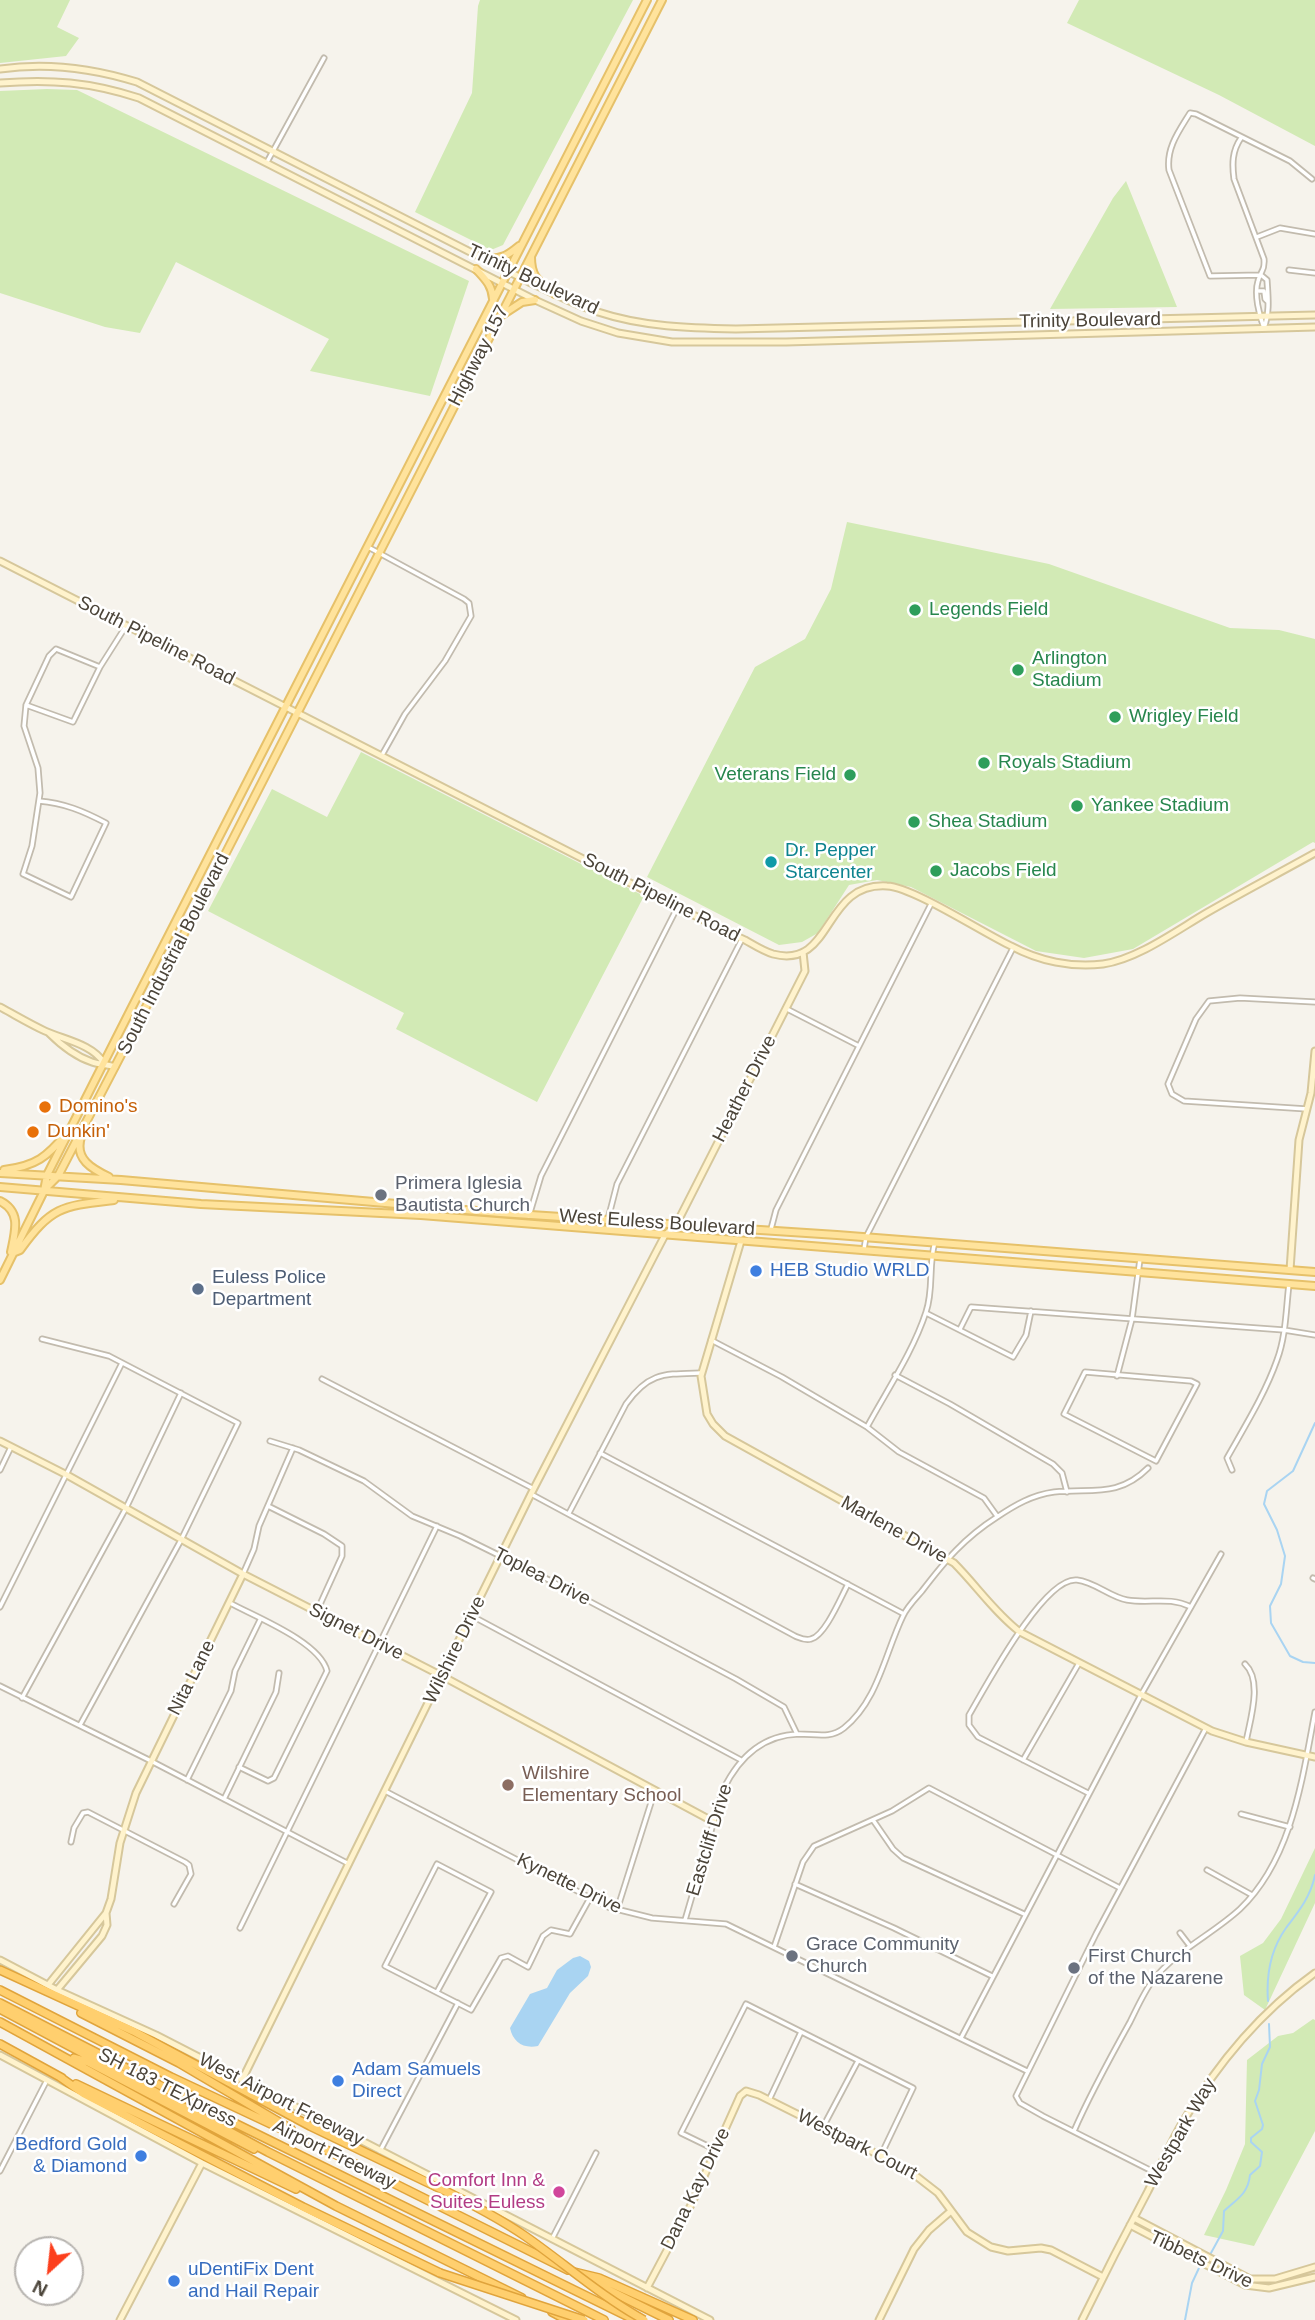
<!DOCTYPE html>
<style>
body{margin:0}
#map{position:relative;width:1315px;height:2320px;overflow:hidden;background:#f6f3ec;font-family:Arial,sans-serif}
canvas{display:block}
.north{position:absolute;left:14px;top:2236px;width:70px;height:70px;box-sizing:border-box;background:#fff;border:2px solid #b7b4b0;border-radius:50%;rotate:207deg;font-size:19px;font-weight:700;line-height:28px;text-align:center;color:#4b4439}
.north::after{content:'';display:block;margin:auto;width:24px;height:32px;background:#fc3f1d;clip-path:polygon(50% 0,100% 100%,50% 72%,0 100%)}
</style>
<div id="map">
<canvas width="1315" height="2320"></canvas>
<div class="north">N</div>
</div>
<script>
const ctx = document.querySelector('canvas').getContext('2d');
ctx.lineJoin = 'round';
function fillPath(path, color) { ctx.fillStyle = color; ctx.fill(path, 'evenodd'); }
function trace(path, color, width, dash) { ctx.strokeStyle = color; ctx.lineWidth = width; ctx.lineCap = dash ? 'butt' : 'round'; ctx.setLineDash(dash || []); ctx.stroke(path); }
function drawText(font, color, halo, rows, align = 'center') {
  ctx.font = font + ' Arial,sans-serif'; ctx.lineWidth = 5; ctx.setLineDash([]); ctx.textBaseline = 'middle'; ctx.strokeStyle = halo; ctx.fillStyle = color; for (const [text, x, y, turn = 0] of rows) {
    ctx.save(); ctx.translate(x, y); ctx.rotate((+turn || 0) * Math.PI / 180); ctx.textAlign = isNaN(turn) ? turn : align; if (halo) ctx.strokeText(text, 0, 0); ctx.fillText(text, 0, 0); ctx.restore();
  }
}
fillPath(new Path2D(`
 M0,0H70L57,27L79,38L66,56L0,63Z
 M480,0H633L503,245L491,250L415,212L472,93L478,6Z
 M1079,0H1315V146L1219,95L1067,23Z
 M47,89L77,90L469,281L430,396L310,371L329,339L176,262L140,333L105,327L0,293V91Z
 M1126,181L1177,307L1050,309L1113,198Z
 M847,522L1049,564L1230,628L1279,630L1315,639V843L1313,842L1133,949L1084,958L1036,951L911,887L877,880L849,885L818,933L802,942L779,945L647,877L755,667L805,639L831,589Z
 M361,752L644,896L537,1102L396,1029L404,1013L208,911L272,789L327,817Z
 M1315,1848V1903L1265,2010L1244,1995L1240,1956L1263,1943L1281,1919Z
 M1313,2019L1315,2020V2131L1254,2246L1204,2235L1226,2190L1245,2144L1247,2060L1278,2036L1293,2033Z`), '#d2eab5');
fillPath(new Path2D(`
 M580,1956L589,1961L591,1967L588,1976L570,1993L538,2046C523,2049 513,2042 510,2028L530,1994L547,1988L557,1970L573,1958Z`), '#a9d4f2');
trace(new Path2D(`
 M1315,1423L1293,1471L1267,1491L1264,1504L1277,1530L1285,1556L1281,1584L1270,1606L1271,1623L1290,1656L1303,1662L1315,1663
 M1268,2001C1266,1974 1271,1949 1286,1928C1299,1911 1311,1896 1315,1875
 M1211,2253L1223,2231L1224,2211C1237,2199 1248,2194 1250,2175L1260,2166L1262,2152L1251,2142V2138L1262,2129L1263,2125L1255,2101L1259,2090L1262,2064L1270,2047L1269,2024
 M1185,2320L1192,2283L1199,2268`), '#a9d4f2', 2);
const street = new Path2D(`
 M1241,138C1232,151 1232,164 1234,179L1264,259C1265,271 1261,270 1258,281C1254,294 1259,315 1264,328
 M267,162L324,58
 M1257,237L1280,228L1315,234
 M1289,270L1315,273
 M1261,275L1210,276L1169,170C1166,148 1179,131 1190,113L1196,114L1290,161L1312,179
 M1261,275L1267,280C1268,297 1270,312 1264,328
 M1259,291H1264L1265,299L1268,302
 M368,547L464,599L469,603L471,616L445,661L405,714L382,755
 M26,705L73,722L100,667L126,626
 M39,801C64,803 83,811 106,823L71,897L23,874L32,846L40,793L38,768L24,726L26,705L49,656L56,649L100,667
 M787,1009L859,1046
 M1307,1109L1184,1101L1172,1094L1168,1084L1196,1019L1209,1001L1240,998L1315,1002
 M529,1216L541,1176L677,908
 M608,1219L617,1184L742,939
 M771,1229L776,1210L931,904
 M864,1249L866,1237L1013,948
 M926,1313L1013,1357L1026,1335L1031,1311
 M960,1329L971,1307L1284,1330L1315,1335
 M42,1339L109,1356L238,1423L181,1540L80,1725
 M711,1340L782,1377L867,1427L899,1452L984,1498L997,1516
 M1085,1372L1191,1381L1197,1384L1156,1461L1064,1414Z
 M895,1375L950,1404L1053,1464L1062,1473L1067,1492
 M1117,1376L1132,1319L1140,1259
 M322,1379L534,1489
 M867,1427C887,1390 913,1352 926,1312C934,1289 928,1265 935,1242
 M270,1441L299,1450L364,1481L412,1516L460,1536L553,1582L736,1679L784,1707L797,1734
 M600,1453L904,1614
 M0,1470L11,1447
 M1232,1470L1227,1458C1245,1426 1265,1394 1277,1360C1286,1336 1286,1309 1289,1284
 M531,1494L795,1636C800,1638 805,1641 811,1639C825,1636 841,1597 848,1584
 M268,1506L324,1534L342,1546V1556L317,1611
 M569,1513L626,1404C649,1372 664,1374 701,1373
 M243,1574L254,1549L259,1526L293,1448
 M1313,1578L1315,1579
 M230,1603C256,1617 320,1642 327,1671L274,1778L268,1781L239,1767
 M0,1607L122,1363
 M472,1616L741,1760
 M1245,1664C1263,1681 1250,1720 1246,1742
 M0,1686L151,1761L349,1864
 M22,1698L126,1508L181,1393
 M1023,1760L1079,1663
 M187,1780L231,1691L235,1671L260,1620
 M385,1791L608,1907L652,1918L726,1924L1027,2071
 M1088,1793L978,1737L969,1725V1715C985,1688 1044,1576 1077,1580C1095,1582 1110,1597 1127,1600C1151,1604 1168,1596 1191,1607
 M224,1799L276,1692L279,1673
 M1241,1814L1290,1827
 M873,1820L893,1849L903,1858L1024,1914
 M71,1842L74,1828L83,1813L88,1812L185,1862L189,1865L191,1874L174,1904
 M1207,1870L1252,1895
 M795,1884L894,1928L992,1976
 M617,1910L655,1790
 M685,1920L723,1790C738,1759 762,1735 799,1734C816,1734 830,1739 844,1728C878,1701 885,1653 903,1616C907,1607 915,1599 922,1591C945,1561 964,1538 997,1517C1015,1505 1032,1495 1054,1492C1092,1488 1118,1498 1148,1468
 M240,1928L437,1526
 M1180,1933L1190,1946
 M774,1947L803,1862L814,1846L892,1811L929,1788L1120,1888
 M437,1992L491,1892L437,1864L385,1966L471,2010L501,1958L508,1956L528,1967L543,1936L551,1930L570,1934L590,1898
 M961,2038L1141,1695L1221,1554
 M769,2100L801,2032
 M823,2127L858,2061
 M1074,2131C1090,2094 1110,2058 1130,2022C1137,2008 1144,1992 1153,1980C1177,1950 1213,1934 1240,1909C1292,1859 1302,1780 1315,1712
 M716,2150L681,2133L746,2004L913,2088L881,2155
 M380,2151L458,2003
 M0,2171L47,2080
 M1156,2173L1043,2116L1020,2103L1016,2096L1096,1934L1206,1728
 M552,2239L596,2153`);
const secondary = new Path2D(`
 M0,69C47,62 92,68 137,82L529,282C552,292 574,305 598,312C643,327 690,328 736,329L1315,315
 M0,83C51,79 90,82 139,98L535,300L581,321L618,333L672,342H786L1315,327
 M0,561L687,912C706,921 725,931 745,940C754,945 763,951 773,954C834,970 822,882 887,886C913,887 983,933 1011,946C1039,961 1072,968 1103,964C1138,959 1177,930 1208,912C1243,892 1279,873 1315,853
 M0,1007C15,1015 30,1024 45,1031C65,1040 92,1044 104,1063
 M49,1033C61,1045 77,1057 92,1062C100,1065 107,1064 115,1067
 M741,1241L701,1376L707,1414L713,1424L725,1436L954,1563C976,1585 995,1613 1020,1632L1212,1731L1246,1742L1315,1757
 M1290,1270L1299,1140L1311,1093L1315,1051
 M0,1441L67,1475L243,1574L442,1676L714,1822
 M0,1960L57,1990L156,2035L710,2320
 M48,1985L106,1913
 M57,1990L102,1936L107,1925L106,1913L111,1899L120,1843L136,1793L243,1574
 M0,2055L202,2163L516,2320
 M242,2080L531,1494L654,1256L665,1235L676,1225L805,971L803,952
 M1134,2218L1250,2279H1275L1315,2267
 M1130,2225L1245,2285L1269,2288L1315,2277
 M647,2288L692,2203L740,2096L746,2091L759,2095L907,2169L938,2193L967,2232L991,2247L1008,2251L1041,2248L1051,2250L1103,2277
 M120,2320L202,2163
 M879,2320L914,2249L929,2230L951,2211
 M1082,2320C1103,2277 1125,2234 1148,2191C1159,2169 1169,2146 1181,2125C1215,2067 1260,2012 1315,1973`);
const primary = new Path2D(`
 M531,257C531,278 539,281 555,294
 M485,258C500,260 507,256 519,246
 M476,269C485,279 492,285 493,299
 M502,315L522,302L535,300
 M81,1137C74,1159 92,1169 109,1177
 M4,1170C36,1166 47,1157 67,1133
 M0,1173L121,1180L500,1213L837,1235L1315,1272
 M0,1187L201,1204L421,1215L1315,1286
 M45,1189L58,1176L212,880L662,0
 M0,1201C22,1212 15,1232 11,1252
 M15,1252L20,1250C52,1206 62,1206 114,1200
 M0,1280L44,1191L47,1175L130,1011L647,0`);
const highway = new Path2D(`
 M0,1970L133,2031L310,2126L435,2186
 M0,1990L171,2077L337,2155L568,2270
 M0,2003L212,2112L635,2320
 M0,2009L268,2152L604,2320
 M81,2013L179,2063L291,2129
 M0,2022L336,2206L522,2298
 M0,2044L62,2078
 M74,2058L88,2062L254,2149
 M60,2077L84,2094L113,2109L303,2207L440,2273
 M76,2084L296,2189
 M574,2272L599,2278L693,2320
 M588,2280L669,2320
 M552,2312L567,2320`);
trace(street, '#c2bbae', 7);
trace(secondary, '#d6c79b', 9);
trace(primary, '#e6c16a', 10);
trace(highway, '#e0a43c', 10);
trace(street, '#fff', 3.5);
trace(secondary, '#fff3cd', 5);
trace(primary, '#ffe39c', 6);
trace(highway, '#ffcf6e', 7);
const highwayBridge = new Path2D(`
 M435,2186C466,2201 496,2216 525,2236C565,2264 601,2296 644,2320
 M440,2273L584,2320`);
trace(highwayBridge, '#e0a43c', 10, []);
trace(highwayBridge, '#ffcf6e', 7);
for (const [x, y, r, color] of [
 [915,610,7,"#2e9e5b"],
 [1018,670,7,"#2e9e5b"],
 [1115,717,7,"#2e9e5b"],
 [984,763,7,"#2e9e5b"],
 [850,775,7,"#2e9e5b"],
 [1077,806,7,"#2e9e5b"],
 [914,822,7,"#2e9e5b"],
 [771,862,7,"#0f9aa8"],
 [936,871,7,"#2e9e5b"],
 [45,1107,7,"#e8710a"],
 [33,1132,7,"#e8710a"],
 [381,1195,7,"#6b7280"],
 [756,1271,7,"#3f7fe0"],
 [198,1289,7,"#5c6f8a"],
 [508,1785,7,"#8d6e63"],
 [792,1956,7,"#6b7280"],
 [1074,1968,7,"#6b7280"],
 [338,2081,7,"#3f7fe0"],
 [141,2156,7,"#3f7fe0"],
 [559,2192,7,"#d1479c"],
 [174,2281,7,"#3f7fe0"]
]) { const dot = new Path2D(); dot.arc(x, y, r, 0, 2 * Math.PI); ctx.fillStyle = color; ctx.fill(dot); trace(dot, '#fff', 2.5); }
drawText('19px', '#4b4439', '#fff', [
 ["Trinity Boulevard",533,280,25],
 ["Trinity Boulevard",1090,321,-1],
 ["Highway 157",479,356,-63],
 ["South Pipeline Road",156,641,27],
 ["South Pipeline Road",661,898,27],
 ["South Industrial Boulevard",174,954,-63],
 ["Heather Drive",745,1089,-63],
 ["West Euless Boulevard",657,1223,4],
 ["Marlene Drive",894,1530,29],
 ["Toplea Drive",542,1577,27],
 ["Signet Drive",356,1632,27],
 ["Wilshire Drive",455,1650,-64],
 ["Nita Lane",192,1678,-63],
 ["Eastcliff Drive",710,1840,-73],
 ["Kynette Drive",569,1884,26],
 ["SH 183 TEXpress",167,2088,27],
 ["West Airport Freeway",281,2100,27],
 ["Westpark Way",1181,2133,-60],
 ["Westpark Court",857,2145,27],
 ["Airport Freeway",334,2155,26],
 ["Dana Kay Drive",696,2189,-64],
 ["Tibbets Drive",1201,2260,25]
]);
drawText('19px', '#27864d', '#fff', [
 ["Legends Field",929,610],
 ["Arlington",1032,659],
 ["Stadium",1032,681],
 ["Wrigley Field",1129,717],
 ["Royals Stadium",998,763],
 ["Veterans Field",836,775,"right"],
 ["Yankee Stadium",1091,806],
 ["Shea Stadium",928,822],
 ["Jacobs Field",950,871]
], 'left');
drawText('19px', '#0d838f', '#fff', [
 ["Dr. Pepper",785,851],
 ["Starcenter",785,873]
], 'left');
drawText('19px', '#c56008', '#fff', [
 ["Domino's",59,1107],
 ["Dunkin'",47,1132]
], 'left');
drawText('19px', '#5b616d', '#fff', [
 ["Primera Iglesia",395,1184],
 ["Bautista Church",395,1206],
 ["Grace Community",806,1945],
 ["Church",806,1967],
 ["First Church",1088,1957],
 ["of the Nazarene",1088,1979]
], 'left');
drawText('19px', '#366cbe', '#fff', [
 ["HEB Studio WRLD",770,1271],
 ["Adam Samuels",352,2070],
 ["Direct",352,2092],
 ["Bedford Gold",127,2145,"right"],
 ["& Diamond",127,2167,"right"],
 ["uDentiFix Dent",188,2270],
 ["and Hail Repair",188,2292]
], 'left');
drawText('19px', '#4e5e75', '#fff', [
 ["Euless Police",212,1278],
 ["Department",212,1300]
], 'left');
drawText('19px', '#785e54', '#fff', [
 ["Wilshire",522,1774],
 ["Elementary School",522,1796]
], 'left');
drawText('19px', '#b23c85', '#fff', [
 ["Comfort Inn &",545,2181],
 ["Suites Euless",545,2203]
], 'right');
</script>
